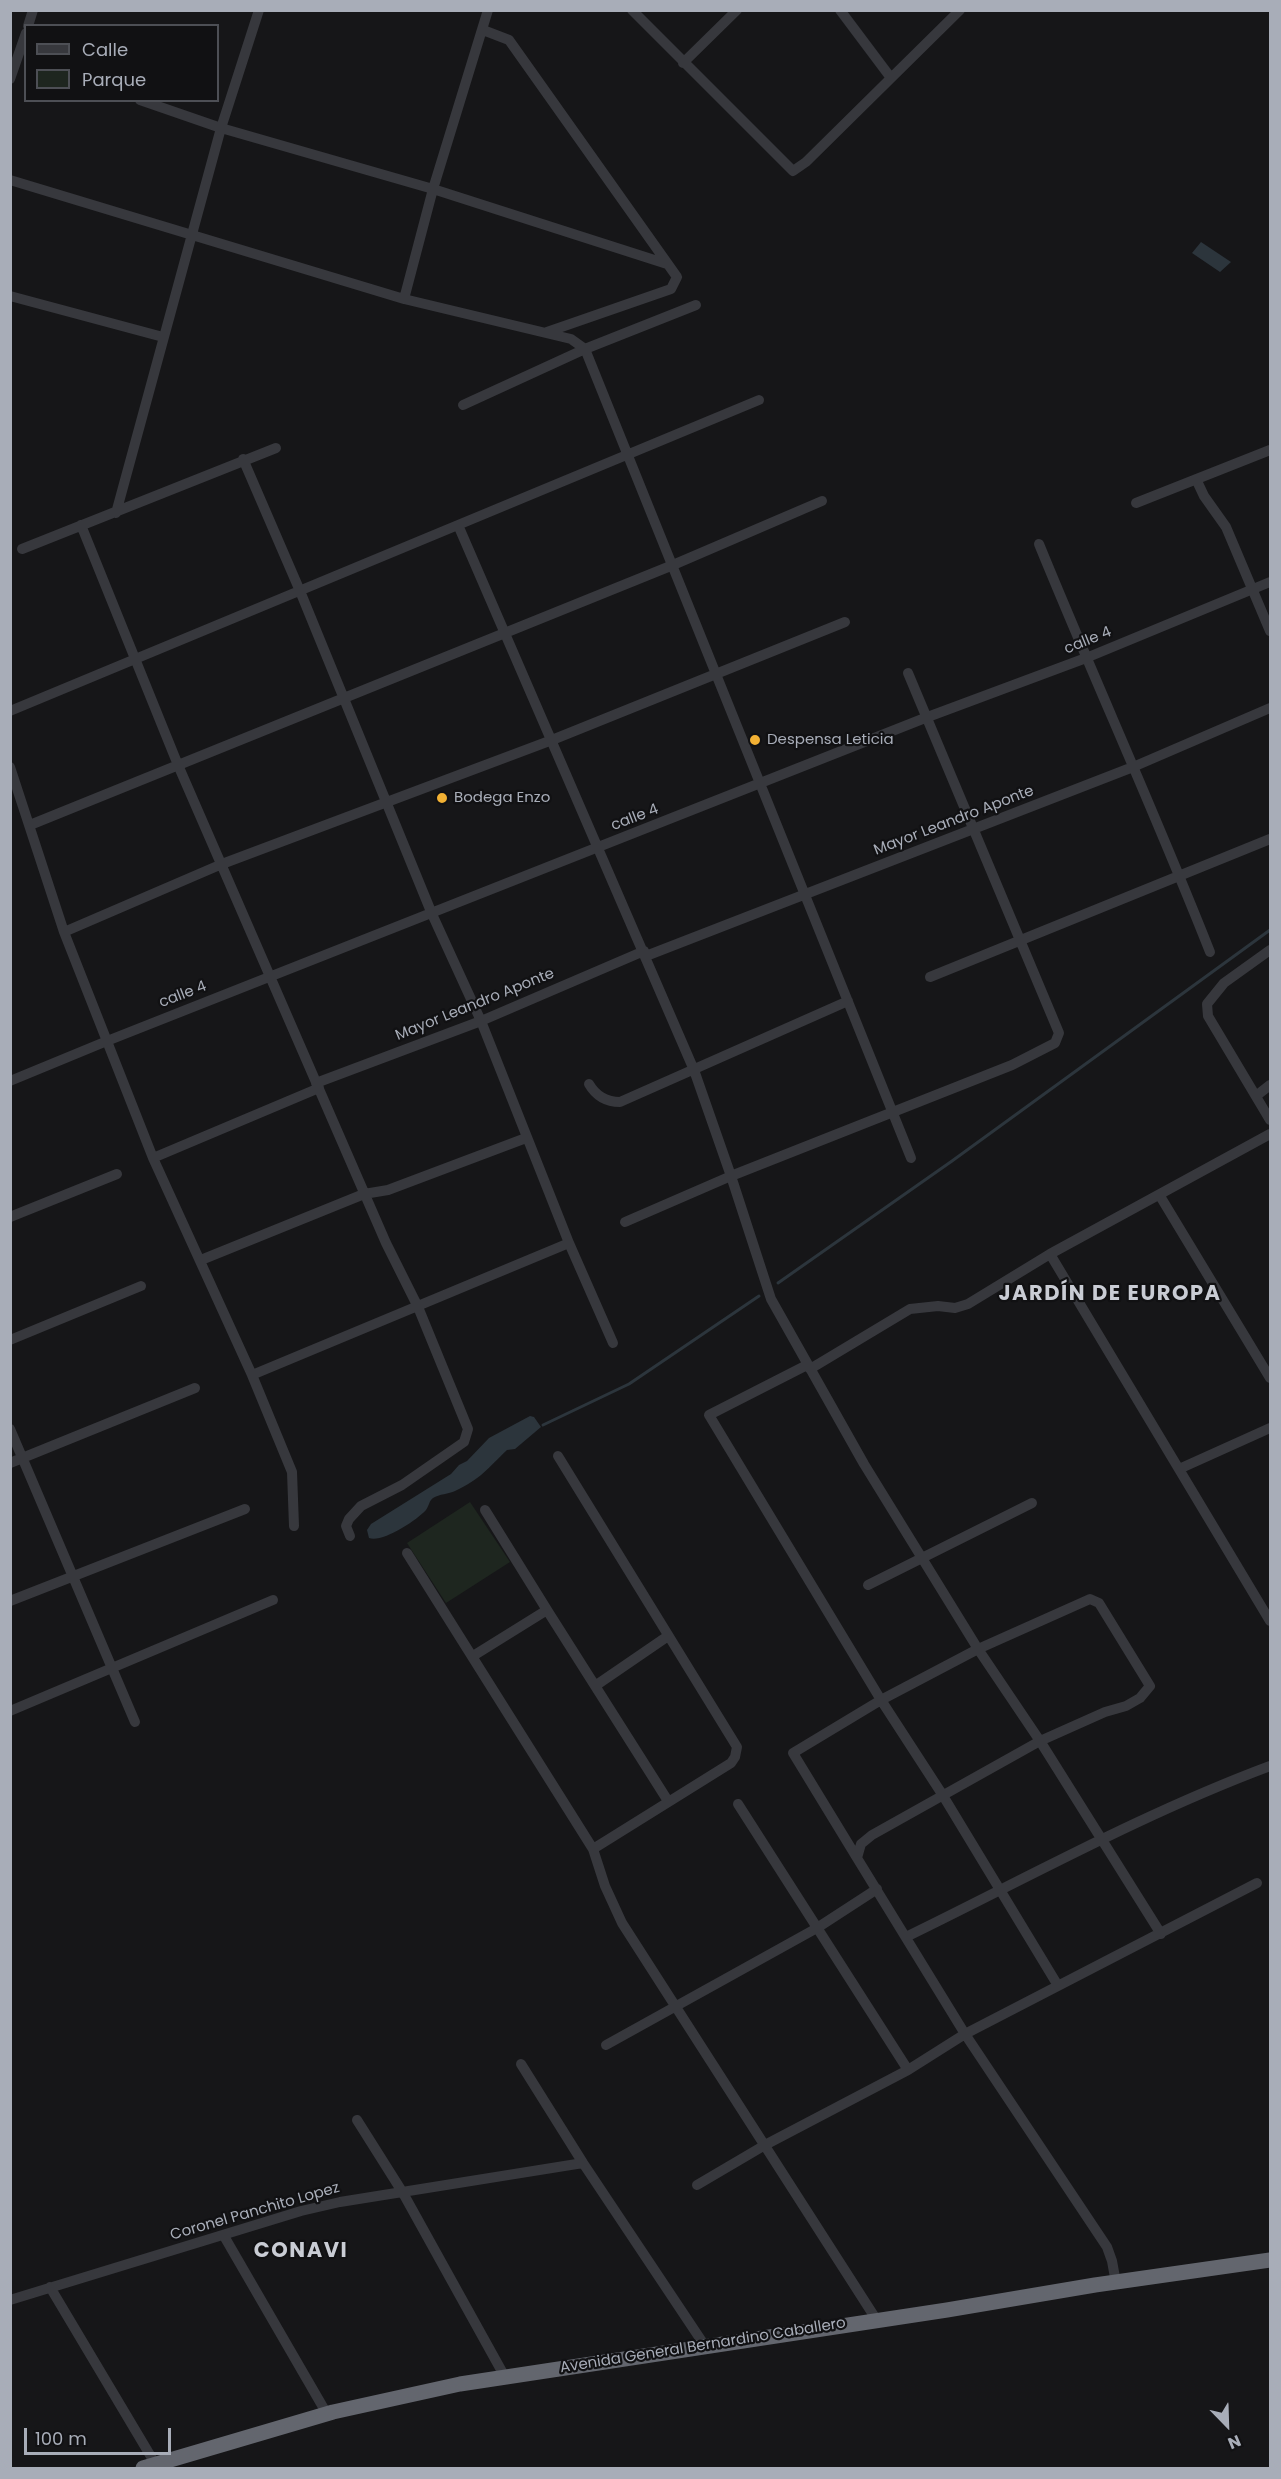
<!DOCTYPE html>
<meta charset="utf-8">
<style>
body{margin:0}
#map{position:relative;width:1281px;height:2479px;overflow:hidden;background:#161618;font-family:Poppins,sans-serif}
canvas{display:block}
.frame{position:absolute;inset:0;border:12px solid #a8adb8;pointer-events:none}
.legend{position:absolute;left:24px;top:24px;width:195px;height:78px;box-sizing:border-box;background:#111113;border:2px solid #4d4f55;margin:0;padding:8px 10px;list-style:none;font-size:18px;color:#a8adb8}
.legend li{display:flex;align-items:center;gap:12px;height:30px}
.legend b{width:30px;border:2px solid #4d4f55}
.north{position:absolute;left:1197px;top:2395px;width:60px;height:60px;-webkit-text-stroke:4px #111113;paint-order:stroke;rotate:157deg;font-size:16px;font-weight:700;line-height:24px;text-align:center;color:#a8adb8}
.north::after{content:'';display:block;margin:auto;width:21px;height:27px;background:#a8adb8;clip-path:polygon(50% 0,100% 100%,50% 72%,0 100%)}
.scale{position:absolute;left:24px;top:2428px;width:147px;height:27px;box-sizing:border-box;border:3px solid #a8adb8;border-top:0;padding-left:8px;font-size:18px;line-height:21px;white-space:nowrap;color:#a8adb8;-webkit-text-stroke:4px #111113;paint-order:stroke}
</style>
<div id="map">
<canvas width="1281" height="2479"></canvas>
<div class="frame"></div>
<ul class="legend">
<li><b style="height:8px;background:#37383d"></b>Calle</li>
<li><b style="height:16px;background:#1e261f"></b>Parque</li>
</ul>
<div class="north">N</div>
<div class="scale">100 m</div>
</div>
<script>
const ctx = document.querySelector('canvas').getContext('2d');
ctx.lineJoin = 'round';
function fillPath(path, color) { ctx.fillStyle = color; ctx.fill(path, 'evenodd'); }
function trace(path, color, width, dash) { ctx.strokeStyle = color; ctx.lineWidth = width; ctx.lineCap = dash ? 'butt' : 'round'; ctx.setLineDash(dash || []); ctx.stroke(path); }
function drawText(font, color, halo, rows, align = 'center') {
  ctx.font = font + ' Poppins,sans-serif'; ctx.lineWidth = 4.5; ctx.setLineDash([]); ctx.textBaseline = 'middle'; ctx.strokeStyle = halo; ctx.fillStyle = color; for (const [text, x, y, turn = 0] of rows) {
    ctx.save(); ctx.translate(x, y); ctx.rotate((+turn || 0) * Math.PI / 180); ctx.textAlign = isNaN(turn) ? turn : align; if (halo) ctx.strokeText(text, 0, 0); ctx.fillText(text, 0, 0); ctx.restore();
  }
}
fillPath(new Path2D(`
 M470,1502L510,1562L446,1603L407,1543Z`), '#1e261f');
fillPath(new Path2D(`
 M1201,242L1231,262L1220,272L1192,253Z
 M530,1416L534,1417L541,1427L515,1449L507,1450C488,1468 481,1479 455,1491C449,1494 439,1494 433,1498C429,1501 429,1506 426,1510C416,1521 382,1543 369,1538L367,1530L371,1524L451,1474L459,1465L467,1461L489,1438Z`), '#2c353c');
trace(new Path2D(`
 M778,1283L952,1161L1270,930
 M543,1425L629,1384L759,1296`), '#2c353c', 3);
trace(new Path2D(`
 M632,10L793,171L806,162L960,10
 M840,10L891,78
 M28,26L33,10
 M483,30L509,40L677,277L671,289L547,332
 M683,63L737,10
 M10,79L26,33
 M140,100L221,128L433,189L667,264
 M10,180L404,299L571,339L585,349L911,1158
 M10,296L163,337
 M404,299L433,189L488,10
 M463,405L585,349L696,305
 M243,459L300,591L432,914L481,1021L569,1243L613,1343
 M1196,479L1204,496L1226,527L1270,631
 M1136,503L1270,450
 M116,513L221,128L259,10
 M81,525L178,765L386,1243L418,1307L468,1429L464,1442L402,1485L361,1506L349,1519L346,1526L350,1536
 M458,525L694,1070L731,1176L771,1299L864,1464L978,1649L1040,1741L1161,1934
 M1039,544C1095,681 1156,815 1210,952
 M22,549L276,448
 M10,711L759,400
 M10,767L64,932L153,1158L252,1375L292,1472L294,1526
 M30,825L673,565L822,501
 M64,932L222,864L552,740L845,622
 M1270,950L1224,983L1207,1004L1208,1016L1270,1120
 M646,956L1133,767L1270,708
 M930,977L1270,839
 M10,1081L107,1041L925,718L1086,658L1270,582
 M316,1083L481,1021L644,951
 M589,1084C596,1096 606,1102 620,1102L848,1001
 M1256,1096L1270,1085
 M1270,1134L1050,1254L1270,1621
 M153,1158L319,1088
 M1160,1196L1270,1378
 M10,1217L117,1174
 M625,1222L731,1176L1012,1065L1055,1043L1059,1033L908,673
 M201,1260L364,1194L388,1190L526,1138
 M10,1340L141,1286
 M807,1365L709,1415L881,1700L942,1794L1057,1984
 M810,1369L910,1309L938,1306L955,1308L968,1304L1050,1254
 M252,1375L569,1243
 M10,1429L135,1722
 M558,1456L737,1747L735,1757L731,1763L593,1849
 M10,1463L195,1388
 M1179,1469L1270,1428
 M485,1510L547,1610L668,1801
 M407,1553L593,1849L605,1886L622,1923L876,2319
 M868,1585L1032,1503
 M10,1601L245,1509
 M473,1656L547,1610
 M595,1686L668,1636
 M10,1711L273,1600
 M738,1804L908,2070
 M857,1858L793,1753L881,1700L978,1649L1090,1599L1099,1603L1150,1686L1140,1698L1126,1706L1105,1712L1040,1741L872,1835L861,1844L857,1858L965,2034L1107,2247L1112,2261L1116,2283
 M906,1937C1027,1878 1144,1813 1270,1766
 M606,2045L817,1928L877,1889
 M521,2064L583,2163L705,2346
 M357,2120L403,2193L505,2377
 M697,2185L765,2145L908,2070L965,2034L1257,1883
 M224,2236L327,2414
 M50,2287L156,2465
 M10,2300L301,2211L340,2202L583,2163`), '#37383d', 10);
trace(new Path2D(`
 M143,2468L333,2412L460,2384L947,2310L1095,2285L1270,2260`), '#63666e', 15);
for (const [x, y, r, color] of [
 [755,740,6,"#f2b134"],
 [442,798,6,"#f2b134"]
]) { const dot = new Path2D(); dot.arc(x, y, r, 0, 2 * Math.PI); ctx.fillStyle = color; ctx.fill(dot); trace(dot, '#111113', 2); }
drawText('15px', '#a8adb8', '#111113', [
 ["calle 4",1088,641,-22],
 ["calle 4",635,818,-21],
 ["Mayor Leandro Aponte",954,821,-21],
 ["calle 4",183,995,-21],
 ["Mayor Leandro Aponte",475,1005,-22],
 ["Coronel Panchito Lopez",255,2212,-16],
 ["Avenida General Bernardino Caballero",703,2346,-9]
]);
drawText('15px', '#a8adb8', '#111113', [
 ["Despensa Leticia",767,740],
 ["Bodega Enzo",454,798]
], 'left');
ctx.letterSpacing = '1.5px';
drawText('bold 21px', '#c9ccd4', '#111113', [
 ["JARDÍN DE EUROPA",1110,1295],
 ["CONAVI",301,2252]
]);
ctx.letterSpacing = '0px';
</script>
